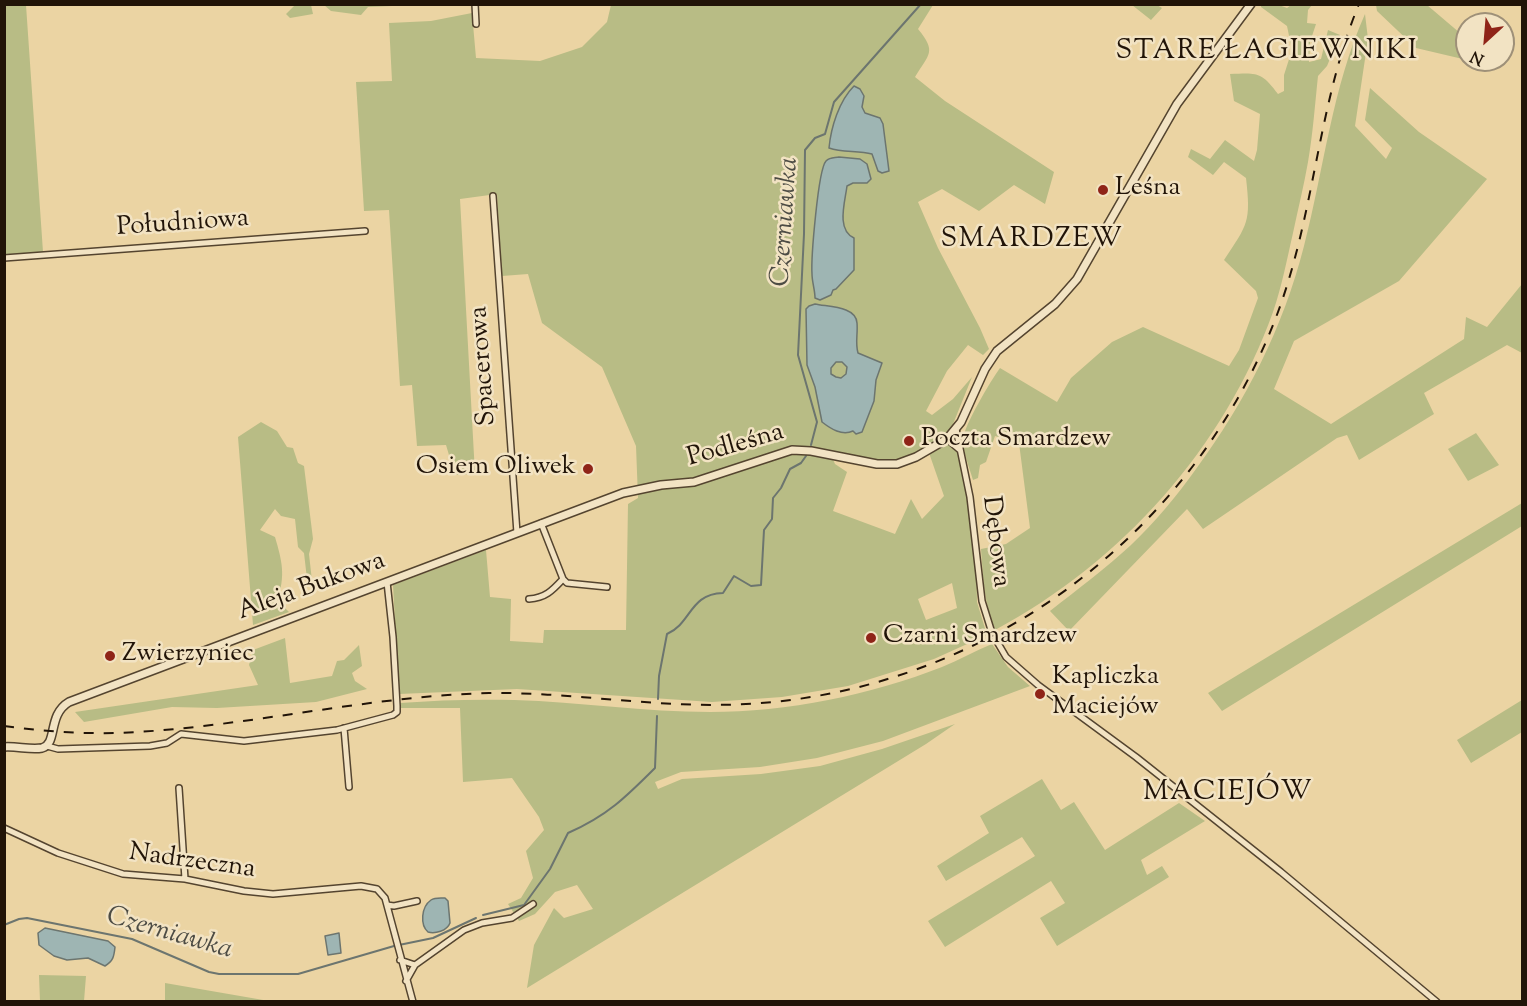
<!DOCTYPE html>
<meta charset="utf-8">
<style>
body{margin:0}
#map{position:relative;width:1527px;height:1006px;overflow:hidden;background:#ebd4a3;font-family:"Sorts Mill Goudy",serif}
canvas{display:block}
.frame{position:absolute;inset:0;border:6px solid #211408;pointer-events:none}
.north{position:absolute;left:1455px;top:12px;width:60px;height:60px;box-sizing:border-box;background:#f2e3c3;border:2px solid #9e9078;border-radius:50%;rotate:206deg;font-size:16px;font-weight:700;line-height:24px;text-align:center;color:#211408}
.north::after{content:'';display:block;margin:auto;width:21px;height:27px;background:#8f2418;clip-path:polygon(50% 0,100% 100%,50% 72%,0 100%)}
</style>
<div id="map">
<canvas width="1527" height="1006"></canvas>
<div class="frame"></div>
<div class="north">N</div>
</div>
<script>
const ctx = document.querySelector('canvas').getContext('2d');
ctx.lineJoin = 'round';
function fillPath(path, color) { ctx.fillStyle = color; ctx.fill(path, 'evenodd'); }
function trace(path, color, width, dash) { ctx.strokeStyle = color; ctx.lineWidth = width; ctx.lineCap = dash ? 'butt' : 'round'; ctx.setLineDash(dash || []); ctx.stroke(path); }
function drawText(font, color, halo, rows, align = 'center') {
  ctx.font = font + ' "Sorts Mill Goudy",serif'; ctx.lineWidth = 5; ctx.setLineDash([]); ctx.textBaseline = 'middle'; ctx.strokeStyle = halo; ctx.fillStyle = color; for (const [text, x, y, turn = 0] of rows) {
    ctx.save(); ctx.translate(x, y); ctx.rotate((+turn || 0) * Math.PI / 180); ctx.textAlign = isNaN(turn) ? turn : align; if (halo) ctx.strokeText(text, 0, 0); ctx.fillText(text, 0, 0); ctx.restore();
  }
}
fillPath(new Path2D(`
 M5,4L26,5L43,252L5,255Z
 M295,5H311L313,14L290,18L286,14Z
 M324,5H393L392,6L368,7L361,15L331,11Z
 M611,5H933L918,29C937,52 929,54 915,77L945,101L1054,172L1045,204L1014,185L979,211L942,189L918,202L938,248L980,328L989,349L983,355L968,345L947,371L926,411L932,415L953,399L972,377L947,439L961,451L976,544L977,602L987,635L934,659L848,686L782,697L712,702L517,689L399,694L393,585L486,550L490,597L511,599L510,641L543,643L544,630H626L628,504L638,498L636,446L602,367L542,323L528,274L502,276L497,194L460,199L475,474L455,475L446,445L417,446L412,385L400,386L389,210L364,211L356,82L392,81L389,23L431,21L472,13L476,58L540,61L582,47L607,22ZM928,450L944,496L922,519L911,499L895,534L833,511L847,472L835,464L831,455L897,464ZM952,583L957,608L926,620L918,599Z
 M1132,5H1157L1162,8L1151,20Z
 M1261,5H1279L1287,8L1291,5H1312L1308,10L1307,23L1316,24L1310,42L1309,62L1321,59L1328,30L1340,35L1327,66L1318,76C1315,104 1313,133 1308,162C1304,185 1298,209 1293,233C1287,259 1282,286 1273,312C1224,448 1122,562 995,630C984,604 983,577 981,549L1006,544L1030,528L1019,443L995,436L986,462L980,465L978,478L973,480C969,467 963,452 963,439C964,426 991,380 1000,368L1057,402L1071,378L1112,342L1143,327L1229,366L1239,350L1258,298L1256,291L1224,260C1248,224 1251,222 1246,178L1224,162L1213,175L1188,157L1191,149L1210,159L1225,140L1254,161L1257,150L1260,114L1234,101L1230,74C1257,73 1261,71 1278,94L1284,91V75L1292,50L1287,26L1261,7Z
 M1376,5H1427L1467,39V60L1416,48L1377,11Z
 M1365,14L1368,39L1355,126L1386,159L1392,148L1365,120L1370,88L1419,132L1487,179L1399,281L1294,341L1274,389L1331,424L1464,339L1466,317L1487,327L1522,284V353L1507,345L1424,393L1434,414L1359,460L1347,435L1337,438L1203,529L1187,509L1069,631L1050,611C1078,589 1106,568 1131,545C1155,522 1177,496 1196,469C1246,401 1283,328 1304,246C1324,169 1332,88 1365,14Z
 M261,422L277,431L287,447L293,448L298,463L304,466L313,539L309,554L312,581L307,579L304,553L298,547L295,519L281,516L275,509L260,530L275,537C282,561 286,576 277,600L289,612L253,625L238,437Z
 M1476,433L1499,465L1468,481L1448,449Z
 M1522,503V526L1222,711L1208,693Z
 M285,638L290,683L332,676L337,661L344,660L359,645L362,666L352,673L355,681L367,689L316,702L217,708L172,707L84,722L75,712L258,685L249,665L253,650Z
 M992,644L1008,667L1030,686L883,741L817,758L760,767L681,772L655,782L658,789L682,779L761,774L820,766L882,749L955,724L926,744L527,988L534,945L554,908L564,918L593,909L577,885L555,892L535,914L519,921L508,904L521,898L533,878L526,851L544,830L539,817L512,778L463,782L460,708H401L400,703C438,700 476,699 514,700C580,702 645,712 710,712C787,712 871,695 942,667C959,660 975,651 992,644Z
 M1522,700V732L1471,763L1457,740Z
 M1042,779L1061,810L1074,802L1105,850L1179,803L1205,821L1141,860L1147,875L1162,866L1169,877L1057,946L1040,918L1065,903L1051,881L945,947L928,921L1035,856L1022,837L946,881L937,866L989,833L980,816Z
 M39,975L86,976L84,1001H40Z
 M165,983L269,1001H165Z`), '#b8bc85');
const water = new Path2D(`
 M854,86L860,89L864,96L862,107L865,113L880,118L883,124L889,171L882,173L878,171L872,154C858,150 843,153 829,148C831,127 839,101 854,86Z
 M839,157L860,159L867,164L871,179L867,183H853L847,186C845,202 836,230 854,238V270L836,289L833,290L831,295L820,300L815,298C815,290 812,282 812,274C811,258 818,170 826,161C830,157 834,158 839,157Z
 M815,304C828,307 856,306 857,323C858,334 855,343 858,353L882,363L876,380L874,401L862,432L856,434L853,431C842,436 831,429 822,422L815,387L807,365L806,309L809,306ZM836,362H842L847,367L846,374L841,378L836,377L831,374V368Z
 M441,898H445L448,901L450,923C447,931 435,934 428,932C420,925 421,907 431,900C434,898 438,898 441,898Z
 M45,928L108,941L115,947C114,957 113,961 105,966L88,958L67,960L54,956L39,945L38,933Z
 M339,933L341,953L328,955L325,936Z`);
fillPath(water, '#9eb5b3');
trace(water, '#6c756f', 1.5);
trace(new Path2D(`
 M811,445L817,422L798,355L804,234L805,150L815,138L825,134L834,102L921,4
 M658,699L659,676L667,634C692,623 689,594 723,593L734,576L751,586L761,585L764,530L772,519L773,498L781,488L790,469L801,463L806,456
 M483,915L524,905L550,869L568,833C607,816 626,797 655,768L657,716
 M4,925L19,919L27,918L132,939L209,972L219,974H298L394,946
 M399,945L433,938L476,918`), '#6c756f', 2);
const minor = new Path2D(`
 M475,4L476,24
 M493,196L517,533
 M4,258L365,231
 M956,429L970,497L982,601L992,633L1006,657L1038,685L1136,757L1281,872L1437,1002
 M947,439L960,450
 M563,579L567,583L607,587
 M529,599C545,598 552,591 563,579L541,523
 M344,728L349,787
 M47,746L58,749L150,746L167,743L181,734L244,741L337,730L393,715L397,712V706L393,637L387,582
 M179,788L185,879
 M4,828L58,853L123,874L185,879L244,891L273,894L361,886L377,889L385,898L413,1002
 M387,905L394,906L417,901
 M400,960L415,965L464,930L482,923L512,918L533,904
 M406,981L415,965`);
const tertiary = new Path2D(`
 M4,747C17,746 30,750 42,748C58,744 47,715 69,702L623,493L661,485L694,482L792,450L811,451L877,464H897L916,457L947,439L961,422L985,369L997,351L1055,304L1077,279L1177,104L1251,4`);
trace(minor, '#54442f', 8);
trace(tertiary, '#54442f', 10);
trace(minor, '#f2e3c3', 5);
trace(tertiary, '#f2e3c3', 7);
trace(new Path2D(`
 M4,726C49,732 93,735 137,732C255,725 371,696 489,693C575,692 660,709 746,704C983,692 1195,535 1278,312C1315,212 1318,103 1359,4`), '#211408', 2, [10, 10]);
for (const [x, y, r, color] of [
 [1103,190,6,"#8f2418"],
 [909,441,6,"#8f2418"],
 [588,469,6,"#8f2418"],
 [871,638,6,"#8f2418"],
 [110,656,6,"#8f2418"],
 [1040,694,6,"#8f2418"]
]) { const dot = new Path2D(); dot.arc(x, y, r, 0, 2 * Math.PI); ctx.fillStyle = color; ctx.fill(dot); trace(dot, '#f2e3c3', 2); }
drawText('26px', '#211408', '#f2e3c3', [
 ["Leśna",1115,190],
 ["Poczta Smardzew",921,441],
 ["Osiem Oliwek",576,469,"right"],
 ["Czarni Smardzew",883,638],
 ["Zwierzyniec",122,656],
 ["Kapliczka",1052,679],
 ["Maciejów",1052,709]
], 'left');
drawText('26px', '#211408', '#f2e3c3', [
 ["Południowa",183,225,-4],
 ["Spacerowa",485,366,-94],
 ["Podleśna",736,447,-16],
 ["Dębowa",994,542,83],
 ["Aleja Bukowa",312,588,-20],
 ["Nadrzeczna",192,863,8]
]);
drawText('italic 27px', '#4d4c44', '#f2e3c3', [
 ["Czerniawka",787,222,-86],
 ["Czerniawka",169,935,16]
]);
ctx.letterSpacing = '1.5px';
drawText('28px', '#211408', '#f2e3c3', [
 ["STARE ŁAGIEWNIKI",1267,53],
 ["SMARDZEW",1032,241],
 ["MACIEJÓW",1228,794]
]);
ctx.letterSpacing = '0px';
</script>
